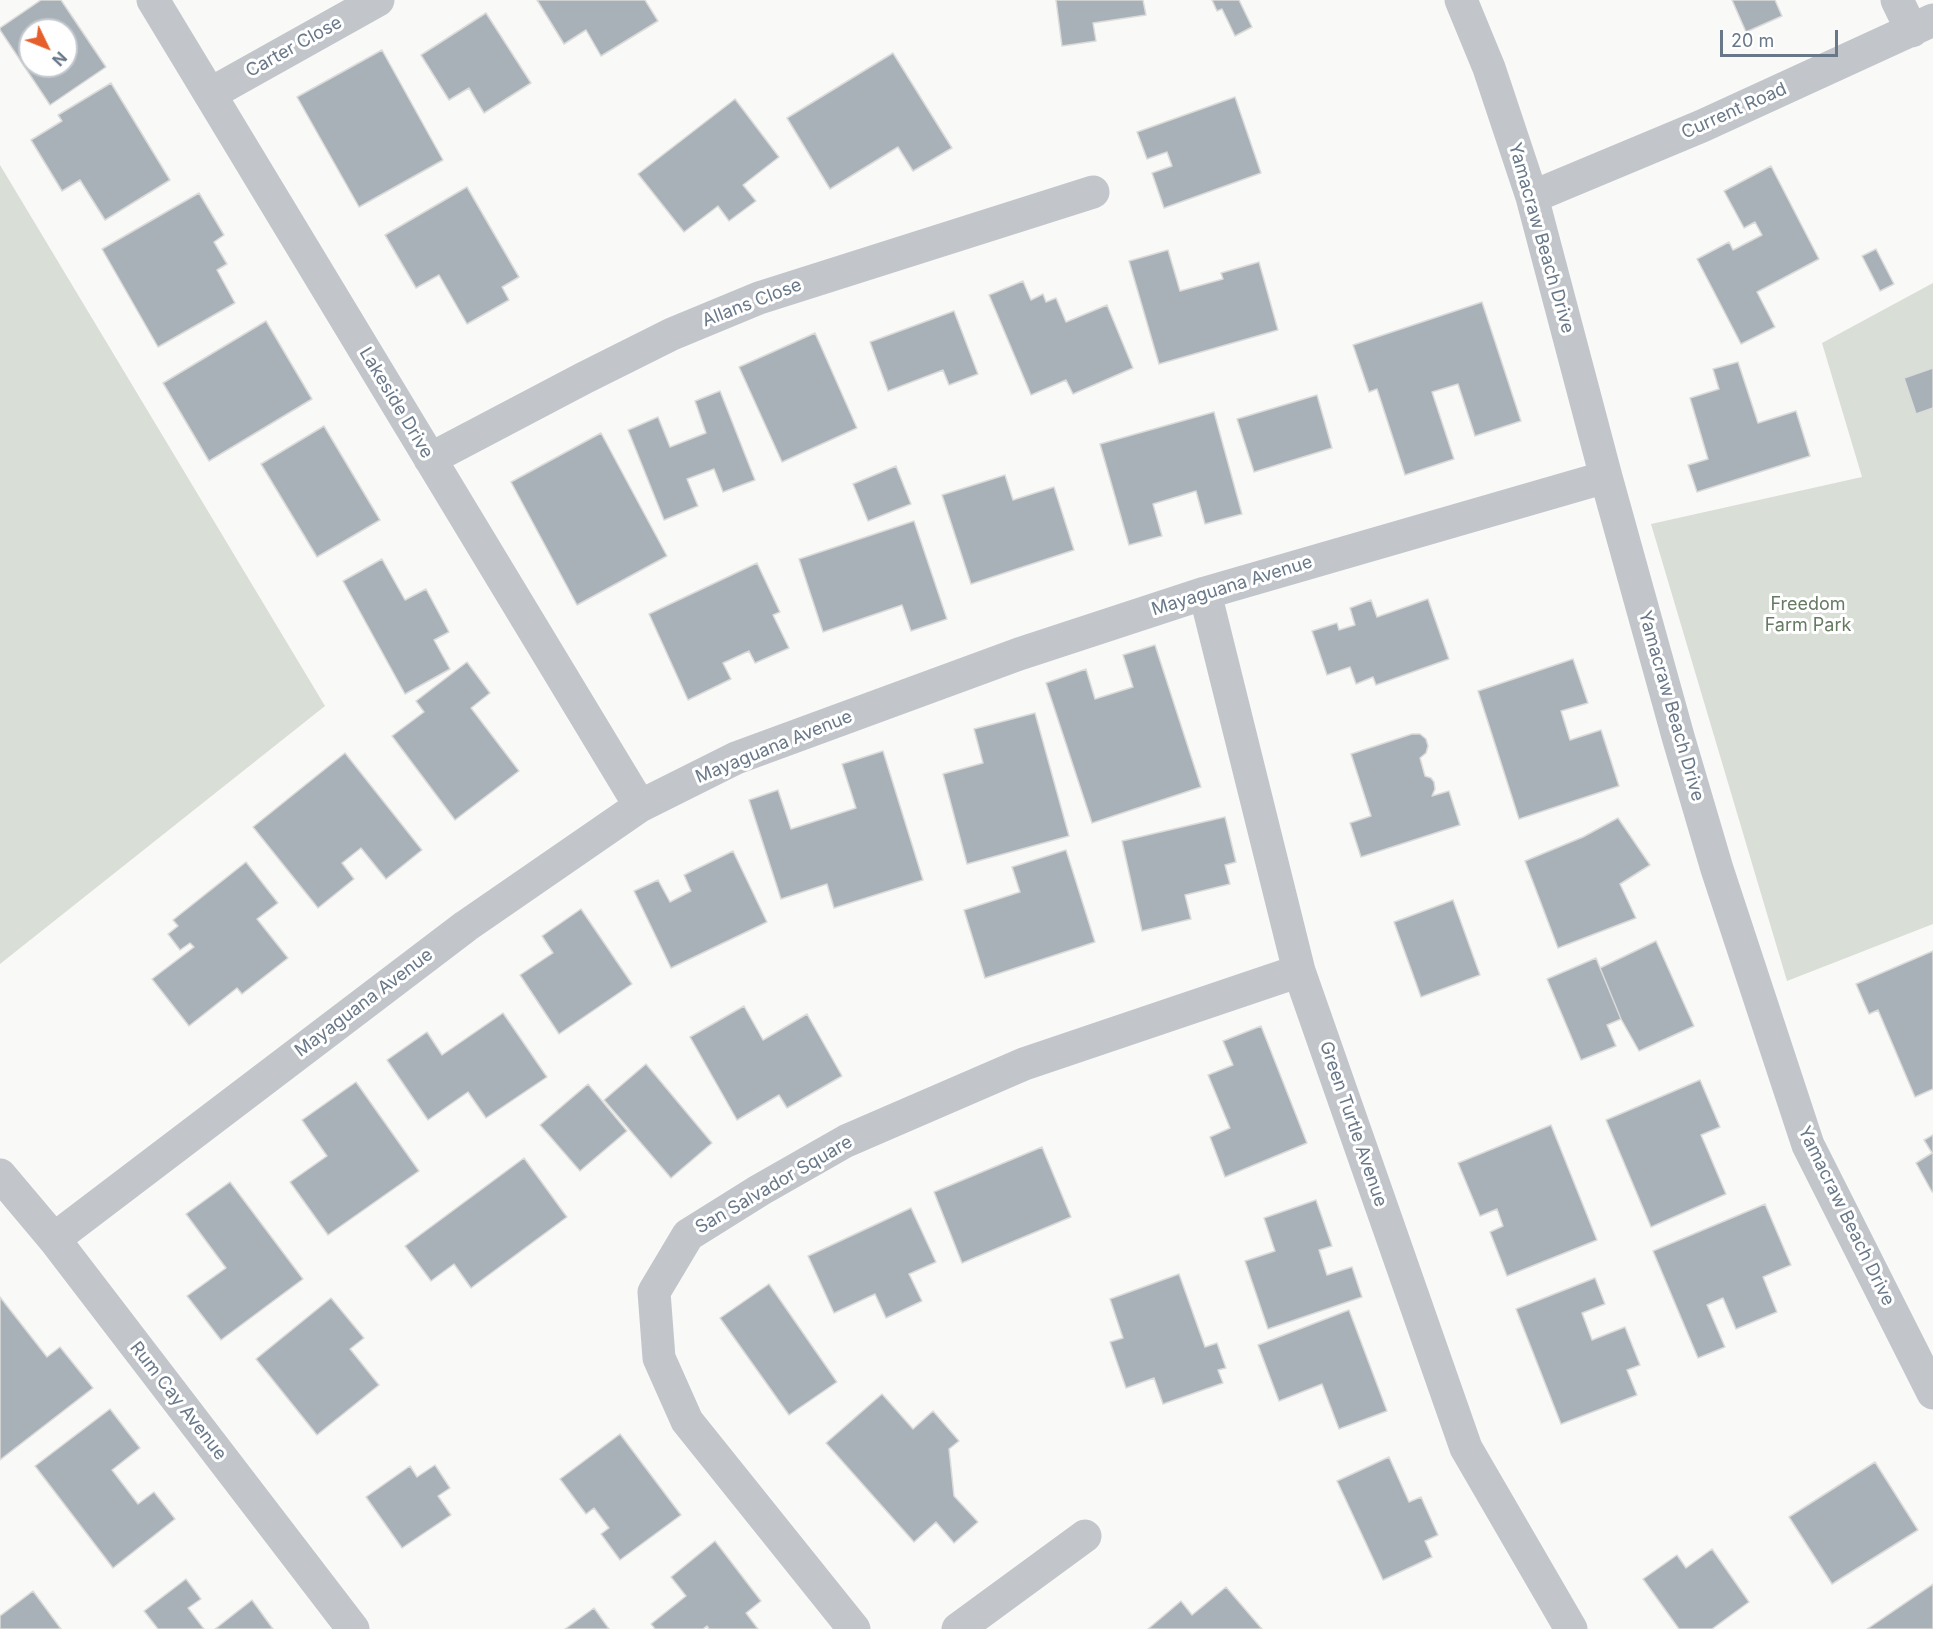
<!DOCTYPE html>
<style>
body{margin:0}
#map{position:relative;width:1933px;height:1629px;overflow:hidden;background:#f9f9f7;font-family:Inter,sans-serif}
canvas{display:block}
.north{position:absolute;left:18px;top:18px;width:60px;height:60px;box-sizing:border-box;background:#fff;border:2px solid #c3c9cf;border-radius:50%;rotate:133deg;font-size:16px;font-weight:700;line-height:24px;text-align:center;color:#687888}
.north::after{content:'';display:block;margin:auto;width:21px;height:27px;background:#e55e2b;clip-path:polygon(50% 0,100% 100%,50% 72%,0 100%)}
.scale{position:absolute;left:1720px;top:30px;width:118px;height:27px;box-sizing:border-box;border:3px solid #687888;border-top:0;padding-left:8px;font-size:18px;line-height:21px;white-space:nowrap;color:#687888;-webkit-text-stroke:4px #fff;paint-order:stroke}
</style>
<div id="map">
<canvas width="1933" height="1629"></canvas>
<div class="north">N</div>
<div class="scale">20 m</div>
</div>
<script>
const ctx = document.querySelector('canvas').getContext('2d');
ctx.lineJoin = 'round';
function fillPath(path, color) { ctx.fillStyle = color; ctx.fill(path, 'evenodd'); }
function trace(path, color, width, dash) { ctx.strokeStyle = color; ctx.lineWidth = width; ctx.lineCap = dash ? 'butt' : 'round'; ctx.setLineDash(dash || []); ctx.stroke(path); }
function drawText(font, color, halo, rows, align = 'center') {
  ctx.font = font + ' Inter,sans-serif'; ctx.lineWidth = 6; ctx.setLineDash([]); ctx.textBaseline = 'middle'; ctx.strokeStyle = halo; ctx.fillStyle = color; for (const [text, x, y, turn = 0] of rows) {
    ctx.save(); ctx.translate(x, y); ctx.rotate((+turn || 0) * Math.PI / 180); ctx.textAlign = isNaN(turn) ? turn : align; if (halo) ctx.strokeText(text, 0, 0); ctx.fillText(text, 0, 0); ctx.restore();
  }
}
fillPath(new Path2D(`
 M0,165L325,706L0,964Z
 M1933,283V924L1787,981L1651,524L1862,477L1822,343Z`), '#d9ded6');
const building = new Path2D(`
 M41,0H61L106,67L50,105L0,30V28ZM30,30H66V66H30Z
 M537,0H645L658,21L601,56L586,30L564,44Z
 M1056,0H1143L1146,15L1093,23L1096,41L1062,46Z
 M1212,0H1239L1252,27L1235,36L1222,9L1217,11Z
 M1732,0H1775L1782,16L1746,32Z
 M486,13L531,83L484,113L469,88L449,100L421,55Z
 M382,50L443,160L359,207L297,97Z
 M893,53L952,148L913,171L898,147L830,189L787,118Z
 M111,83L170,180L105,220L80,180L62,191L31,140L62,121L58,115Z
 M1235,97L1261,173L1164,208L1152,173L1172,166L1167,152L1147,159L1137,132Z
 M735,99L779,157L743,185L756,201L729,221L718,206L684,232L638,174Z
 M1771,166L1819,259L1757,292L1775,327L1741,344L1697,259L1729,242L1733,250L1762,235L1755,222L1744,228L1724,191Z
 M467,187L519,277L502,287L509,300L467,324L439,275L416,288L385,235Z
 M199,193L224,235L214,242L227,264L217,270L235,303L158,347L102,249Z
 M1876,249L1894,284L1880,291L1862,256Z
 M1168,250L1180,291L1223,279L1221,273L1259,262L1278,330L1159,364L1129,261Z
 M1023,281L1031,300L1043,294L1046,302L1056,298L1066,322L1107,305L1133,368L1073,394L1066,380L1031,395L989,295Z
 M1482,302L1521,421L1475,436L1458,384L1432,392L1454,459L1405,475L1377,389L1369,392L1353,345Z
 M954,311L978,374L949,385L943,370L888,391L870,342Z
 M266,321L312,399L209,461L163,383Z
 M815,333L857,428L782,462L739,367Z
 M1738,362L1758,423L1796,411L1810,456L1697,492L1688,465L1708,459L1690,398L1719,389L1713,369Z
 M1933,368V408L1916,414L1904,378Z
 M720,391L755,480L723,492L714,469L687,479L698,506L664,520L628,430L658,417L670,447L706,433L695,401Z
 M1317,395L1332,448L1254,472L1237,419Z
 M1214,412L1242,514L1205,524L1196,491L1153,504L1162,536L1129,545L1100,444Z
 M324,426L380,520L317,557L261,464Z
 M601,433L667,556L577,605L511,482Z
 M896,466L911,504L868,521L853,484Z
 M1005,475L1013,500L1054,487L1074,550L971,584L942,495Z
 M914,521L947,619L911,631L902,605L823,632L799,559Z
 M382,559L405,600L426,589L449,632L434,640L450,669L405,694L343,581Z
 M757,563L780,612L773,615L789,648L755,663L749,651L723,663L731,679L688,700L649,614Z
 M1428,599L1449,659L1376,685L1373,677L1356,684L1350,667L1327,675L1312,631L1337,623L1339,630L1355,625L1350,608L1371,600L1377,617Z
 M1155,645L1201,787L1092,823L1046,683L1086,669L1095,699L1133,687L1123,655Z
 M1573,659L1588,703L1561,711L1570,740L1601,730L1619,786L1519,819L1478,691Z
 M467,662L490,693L471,708L519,771L455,820L392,736L424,712L416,701Z
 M1035,713L1069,836L967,864L943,774L983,763L974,729Z
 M1412,734H1420L1426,739L1428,746L1426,753L1420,758L1425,776L1431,778L1434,782L1435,789L1432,796L1449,791L1460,825L1361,857L1350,823L1371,816L1351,754Z
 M883,751L923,880L834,908L827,884L781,899L749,800L778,790L791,829L856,808L842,764Z
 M345,753L422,850L386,879L361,848L342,863L354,879L318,908L253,827Z
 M1225,817L1236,862L1225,865L1230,884L1185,895L1191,919L1142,931L1122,841Z
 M1618,818L1650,865L1620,884L1636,918L1558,948L1525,861L1583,837Z
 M1066,850L1095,942L985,978L964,910L1020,892L1012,867Z
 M733,851L767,922L671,968L634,891L658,880L670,902L691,891L684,875Z
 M246,862L278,903L257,919L288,958L242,994L237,988L189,1026L152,979L194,947L190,943L180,950L168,934L178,926L173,920Z
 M1453,900L1480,975L1421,997L1394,922Z
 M581,909L632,984L559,1034L520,975L553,953L542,936Z
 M1656,941L1694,1026L1639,1051L1621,1019L1600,968Z
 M1933,951V1089L1915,1097L1878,1010L1869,1014L1856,984Z
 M1596,958L1621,1019L1607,1025L1616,1046L1581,1060L1547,979Z
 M744,1006L763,1040L807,1014L842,1076L787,1108L779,1095L737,1120L690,1037Z
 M503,1013L547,1077L486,1118L468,1092L428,1120L387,1060L427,1032L442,1055Z
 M1261,1026L1307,1143L1225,1177L1210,1137L1230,1128L1208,1075L1233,1065L1223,1041Z
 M646,1064L712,1143L671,1178L604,1100Z
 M1700,1080L1720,1127L1701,1135L1726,1194L1651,1227L1606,1120Z
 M356,1082L419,1171L328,1235L290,1182L327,1156L302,1120Z
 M588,1084L627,1131L580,1171L540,1125Z
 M1551,1125L1597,1240L1507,1276L1490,1232L1503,1226L1497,1209L1480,1216L1458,1163Z
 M1933,1135V1192H1932L1916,1163L1932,1153L1924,1140Z
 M1042,1147L1071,1217L962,1263L934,1192Z
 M524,1158L567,1217L471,1288L454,1264L431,1281L405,1246Z
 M230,1182L303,1279L221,1340L187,1296L226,1268L186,1214Z
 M1316,1200L1332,1246L1319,1250L1327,1275L1352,1267L1362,1297L1268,1329L1245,1261L1275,1251L1264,1218Z
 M1765,1204L1791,1265L1763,1277L1777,1312L1736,1329L1723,1298L1707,1305L1725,1347L1698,1358L1653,1251Z
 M911,1208L936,1262L909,1274L922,1301L886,1318L875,1294L834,1313L808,1256Z
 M1179,1274L1205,1347L1217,1343L1226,1368L1218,1370L1223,1383L1163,1404L1154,1378L1126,1388L1110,1342L1123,1338L1110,1299Z
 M1595,1278L1605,1304L1582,1313L1592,1340L1625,1327L1640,1365L1627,1370L1637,1395L1561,1424L1516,1309Z
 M769,1284L837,1382L789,1415L720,1318Z
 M0,1297L47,1357L60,1347L93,1388L0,1460Z
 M331,1298L364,1338L350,1349L379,1385L317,1435L256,1359Z
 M1349,1310L1387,1411L1339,1429L1322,1384L1279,1401L1258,1345Z
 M882,1394L913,1429L933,1411L959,1441L949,1449L954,1496L978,1522L954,1543L936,1522L914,1542L826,1443Z
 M110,1409L140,1448L112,1470L138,1504L154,1492L175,1519L113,1568L35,1466Z
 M620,1434L681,1515L620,1560L601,1534L609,1528L594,1508L586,1514L560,1479Z
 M1389,1457L1409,1502L1421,1497L1438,1535L1425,1541L1432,1557L1383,1580L1337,1481Z
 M1875,1462L1918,1530L1832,1584L1789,1517Z
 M435,1465L450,1488L438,1496L451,1515L402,1548L366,1497L410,1466L417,1477Z
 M715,1541L761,1601L746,1613L758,1629H709L707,1626L703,1629H655L651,1624L686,1596L671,1577Z
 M1712,1549L1749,1602L1712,1629H1679L1643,1579L1677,1555L1686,1568Z
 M186,1579L201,1599L188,1608L204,1629H158L144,1611Z
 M1933,1584V1629H1867Z
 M1226,1587L1262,1629H1148L1181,1601L1192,1615Z
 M33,1591L61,1629H0V1616Z
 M252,1600L273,1629H215Z
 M594,1608L609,1629H565Z`);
fillPath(building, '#a9b1b8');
trace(building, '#dbdbd9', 1.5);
trace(new Path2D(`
 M153,0L640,806
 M1461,0L1489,68L1532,197L1606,477L1679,740L1717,869L1808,1145L1933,1393
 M1897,0L1912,31
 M210,94L378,0
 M1532,197L1702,126L1933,20
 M430,459L584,378L672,334L759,298L1093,192
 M1205,593L1299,971L1466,1448L1571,1629
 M0,1175L54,1239L353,1629
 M54,1239L466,926L640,806L736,758L1019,654L1205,593L1606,477
 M854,1629L687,1421L659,1358L654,1292L688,1235L760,1190L846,1141L1024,1064L1299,971
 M958,1629L1085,1536`), '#c2c6cb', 33);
drawText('18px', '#687888', '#fff', [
 ["Carter Close",294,47,-29],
 ["Current Road",1734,111,-24],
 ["Yamacraw Beach Drive",1541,238,74],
 ["Allans Close",752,303,-21],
 ["Lakeside Drive",396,403,59],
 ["Mayaguana Avenue",1232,586,-17],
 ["Yamacraw Beach Drive",1671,706,74],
 ["Mayaguana Avenue",774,747,-22],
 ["Mayaguana Avenue",364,1003,-37],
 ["Green Turtle Avenue",1353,1124,71],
 ["San Salvador Square",774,1185,-30],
 ["Yamacraw Beach Drive",1846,1216,64],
 ["Rum Cay Avenue",178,1401,52]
]);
drawText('18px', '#667a63', '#fff', [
 ["Freedom",1808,605],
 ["Farm Park",1808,626]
]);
</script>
